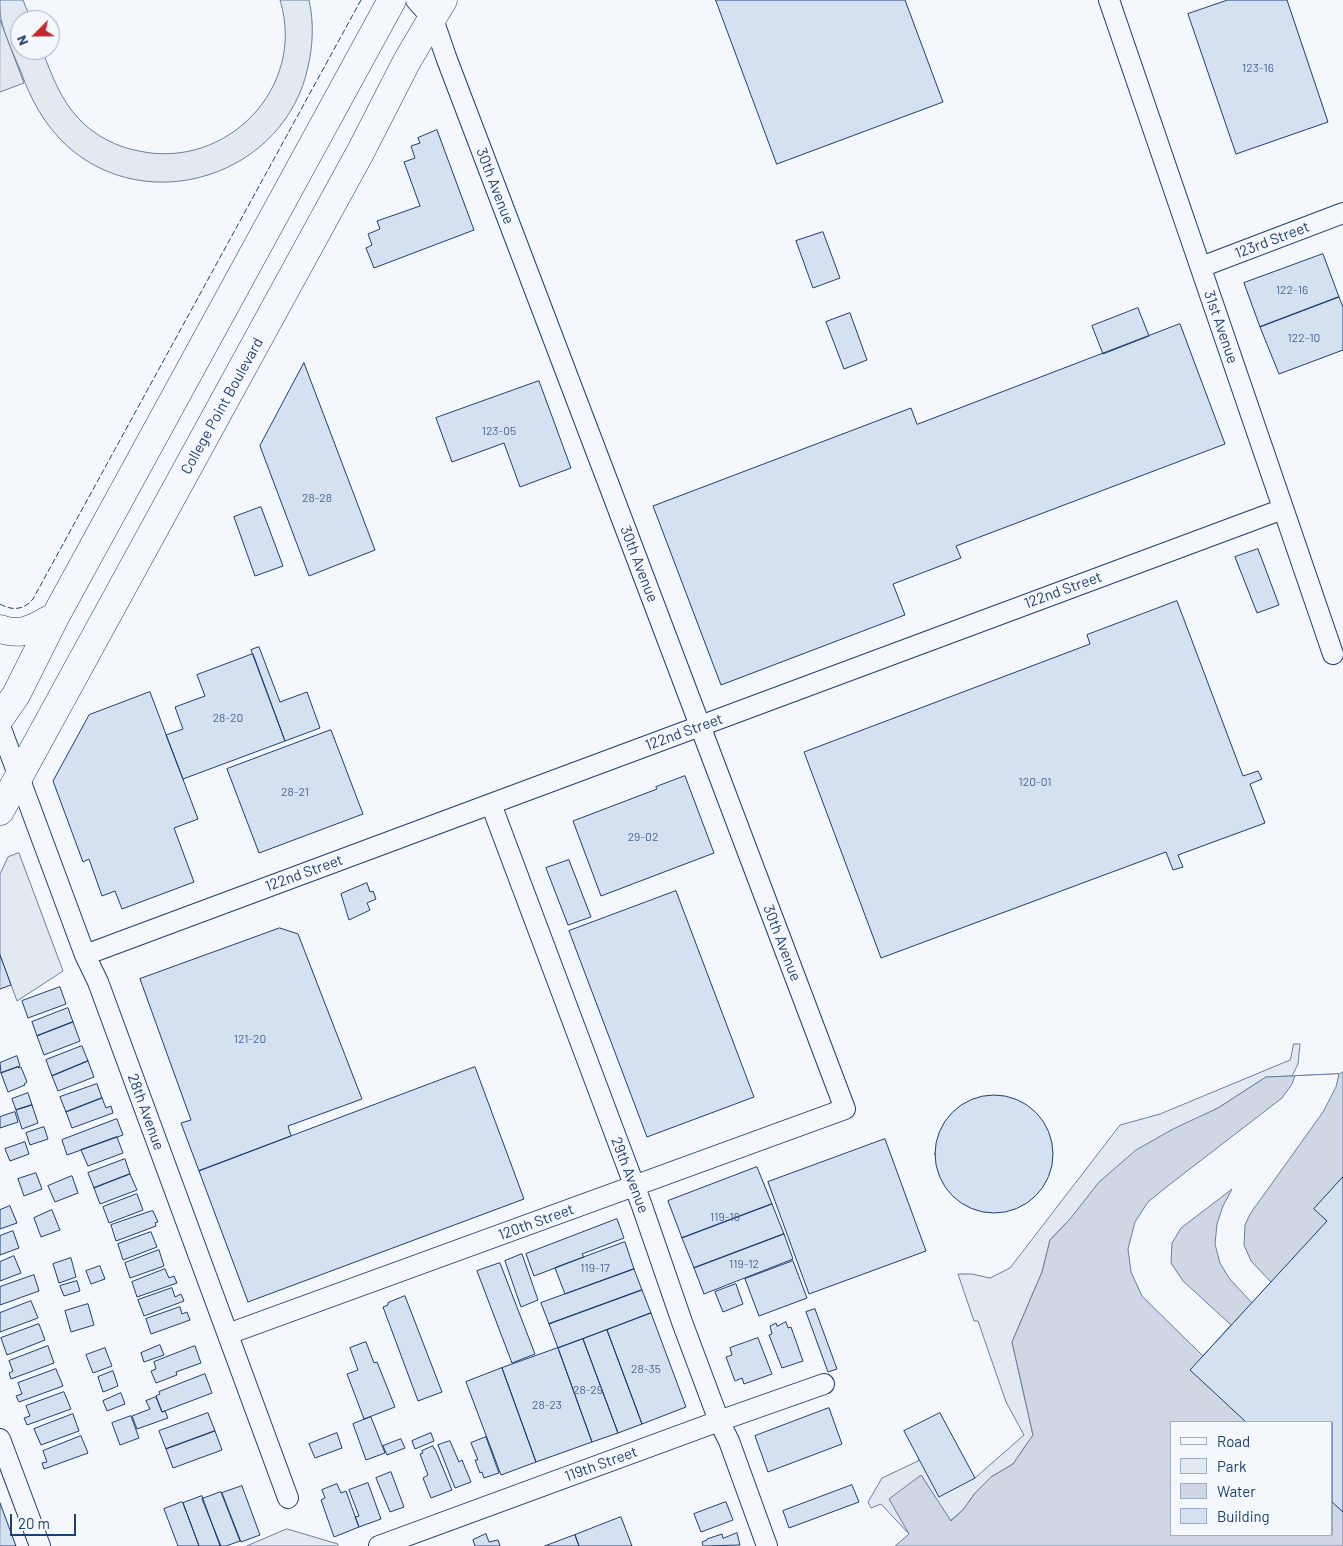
<!DOCTYPE html>
<style>
body{margin:0}
#map{position:relative;width:1343px;height:1546px;overflow:hidden;background:#f4f7fb;font-family:Barlow,sans-serif}
canvas{display:block}
.legend{position:absolute;left:1170px;top:1421px;width:162px;height:115px;box-sizing:border-box;background:#f4f7fb;border:1px solid #9eadc5;margin:0;padding:6px 9px;list-style:none;font-size:15px;color:#1d3f73}
.legend li{display:flex;align-items:center;gap:10px;height:25px}
.legend b{width:25px;border:1px solid #9eadc5}
.north{position:absolute;left:10px;top:10px;width:50px;height:50px;box-sizing:border-box;background:#f4f7fb;border:1px solid #9eadc5;border-radius:50%;rotate:247deg;font-size:14px;font-weight:700;line-height:20px;text-align:center;color:#1d3f73}
.north::after{content:'';display:block;margin:auto;width:18px;height:22px;background:#c62828;clip-path:polygon(50% 0,100% 100%,50% 72%,0 100%)}
.scale{position:absolute;left:10px;top:1514px;width:66px;height:22px;box-sizing:border-box;border:2px solid #1d3f73;border-top:0;padding-left:6px;font-size:15px;line-height:18px;white-space:nowrap;color:#1d3f73;-webkit-text-stroke:4px #f4f7fb;paint-order:stroke}
</style>
<div id="map">
<canvas width="1343" height="1546"></canvas>
<ul class="legend">
<li><b style="height:6px;background:#f4f7fb"></b>Road</li>
<li><b style="height:14px;background:#e3e9f0"></b>Park</li>
<li><b style="height:14px;background:#cfd7e4"></b>Water</li>
<li><b style="height:14px;background:#d5e0f0"></b>Building</li>
</ul>
<div class="north">N</div>
<div class="scale">20 m</div>
</div>
<script>
const ctx = document.querySelector('canvas').getContext('2d');
ctx.lineJoin = 'round';
function fillPath(path, color) { ctx.fillStyle = color; ctx.fill(path, 'evenodd'); }
function trace(path, color, width, dash) { ctx.strokeStyle = color; ctx.lineWidth = width; ctx.lineCap = dash ? 'butt' : 'round'; ctx.setLineDash(dash || []); ctx.stroke(path); }
function drawText(font, color, halo, rows, align = 'center') {
  ctx.font = font + ' Barlow,sans-serif'; ctx.lineWidth = 4; ctx.setLineDash([]); ctx.textBaseline = 'middle'; ctx.strokeStyle = halo; ctx.fillStyle = color; for (const [text, x, y, turn = 0] of rows) {
    ctx.save(); ctx.translate(x, y); ctx.rotate((+turn || 0) * Math.PI / 180); ctx.textAlign = isNaN(turn) ? turn : align; if (halo) ctx.strokeText(text, 0, 0); ctx.fillText(text, 0, 0); ctx.restore();
  }
}
const green = new Path2D(`
 M0,0H23L31,20H20V50H42C52,75 60,99 79,119C95,136 117,147 139,151C226,170 307,88 280,0H309C314,22 313,45 308,67C285,175 148,220 66,145C44,124 31,100 21,72C14,55 5,37 1,19C0,13 0,6 0,0Z
 M19,853L63,971L17,1001L0,955V874L8,857Z
 M1294,1044H1300L1298,1064L1292,1076L1266,1077L1218,1108L1199,1118L1070,1219L1050,1240L1042,1272L1012,1342L1033,1435L1013,1464L991,1477L975,1493L963,1510L950,1521L921,1475L909,1534L881,1504L871,1508L868,1502L882,1478L920,1460L975,1478L1024,1435L1006,1402L978,1321H974L958,1274H972L990,1278L1010,1268L1120,1125L1160,1114L1290,1060Z
 M287,1529L338,1544V1546H247Z`);
fillPath(green, '#e3e9f0');
trace(green, '#687fa3', 1);
const parking = new Path2D(`
 M0,20L24,83L0,92Z`);
fillPath(parking, '#e3e8f0');
trace(parking, '#687fa3', 1);
const water = new Path2D(`
 M1343,1072V1546H895L909,1534L889,1499L921,1475L951,1521L963,1510L975,1493L991,1477L1013,1464L1033,1435L1012,1342L1042,1272L1050,1240L1070,1219L1099,1182L1136,1150L1173,1129L1218,1108L1266,1077L1339,1074ZM1172,1422H1332V1535H1172Z`);
fillPath(water, '#cfd7e4');
trace(water, '#687fa3', 1);
const pier = new Path2D(`
 M1339,1074L1336,1087L1323,1112L1250,1214L1245,1225L1244,1245L1251,1261L1271,1282L1252,1303L1229,1278L1220,1263L1215,1244L1217,1224L1223,1206L1232,1189L1181,1228L1172,1243L1171,1263L1183,1281L1231,1325L1203,1356L1142,1296L1131,1272L1128,1249L1135,1222L1148,1202L1169,1185L1282,1098L1292,1084L1295,1076Z`);
fillPath(pier, '#f4f7fb');
trace(pier, '#687fa3', 1);
const building = new Path2D(`
 M716,0H905L943,102L777,164Z
 M1228,0H1287L1328,122L1236,154L1188,14Z
 M437,130L474,230L374,268L366,248L372,245L368,234L380,229L377,221L420,206L404,162L415,158L411,146L420,143L418,138Z
 M823,232L840,278L813,288L796,241Z
 M1323,254L1339,297L1260,327L1244,283Z
 M1339,297L1343,307V350L1279,374L1260,327Z
 M1138,308L1149,336L1103,354L1092,326Z
 M850,313L867,360L844,369L826,322Z
 M1180,324L1225,444L956,546L961,558L893,584L905,615L721,685L653,506L911,408L917,424Z
 M304,363L375,550L309,576L260,446Z
 M539,381L571,468L520,487L504,443L452,462L436,418Z
 M261,507L283,566L255,576L234,517Z
 M1258,549L1279,605L1257,613L1235,557Z
 M1177,601L1243,776L1258,771L1262,779L1250,784L1265,823L1178,855L1183,867L1173,870L1166,852L881,958L804,752L1090,644L1087,635Z
 M259,647L280,702L307,692L320,728L285,741L251,650Z
 M253,654L285,741L183,779L166,735L183,729L175,707L205,696L197,675Z
 M150,692L198,819L174,828L194,882L122,909L115,891L102,896L89,859L83,862L53,781L89,715Z
 M331,730L363,814L259,853L227,769Z
 M685,776L714,853L601,896L573,821L657,789L656,787Z
 M569,860L591,917L568,925L546,868Z
 M367,883L370,892L373,891L376,899L367,903L370,910L349,920L341,894Z
 M676,891L754,1097L647,1137L569,931Z
 M280,928L298,934L362,1099L288,1126L291,1136L199,1171L181,1123L191,1120L140,979Z
 M0,955L11,985L0,989Z
 M60,987L66,1004L28,1018L22,1001Z
 M68,1008L73,1022L37,1036L32,1022Z
 M73,1022L80,1041L44,1055L37,1036Z
 M82,1046L88,1061L52,1076L46,1060Z
 M17,1056L20,1066L1,1073L0,1063Z
 M88,1061L94,1077L58,1091L52,1076Z
 M18,1067L19,1068L21,1067L27,1082L24,1084L25,1085L8,1092L1,1073Z
 M475,1067L524,1199L248,1302L199,1171Z
 M97,1084L102,1098L66,1112L60,1097Z
 M28,1093L32,1105L16,1110L12,1099Z
 M935 1154a59 59 0 1 1 118 0a59 59 0 1 1-118 0Z
 M102,1098L106,1108L111,1106L113,1113L72,1128L66,1112Z
 M32,1105L38,1123L22,1129L16,1110Z
 M15,1112L18,1122L0,1128V1117Z
 M117,1119L123,1135L67,1155L62,1140Z
 M44,1127L48,1139L30,1145L26,1133Z
 M117,1137L123,1153L88,1166L81,1150Z
 M885,1139L926,1251L809,1294L768,1182Z
 M25,1142L29,1154L10,1161L5,1149Z
 M125,1159L130,1174L94,1188L88,1173Z
 M757,1167L772,1204L682,1238L668,1201Z
 M36,1173L42,1189L24,1196L18,1179Z
 M130,1174L137,1190L100,1204L94,1188Z
 M72,1176L78,1193L55,1202L48,1186Z
 M1343,1177V1512L1332,1502V1422H1246L1190,1370L1327,1221L1314,1209Z
 M137,1194L143,1210L109,1223L103,1207Z
 M772,1204L784,1234L694,1268L682,1238Z
 M10,1206L17,1223L0,1229V1210Z
 M52,1210L60,1230L41,1237L34,1218Z
 M151,1211H153L158,1222L155,1223L156,1226L116,1241L111,1225Z
 M617,1219L624,1238L582,1254L584,1257L534,1276L526,1254Z
 M13,1231L19,1248L0,1255V1236Z
 M151,1232L157,1247L123,1260L118,1244Z
 M784,1234L793,1259L704,1294L694,1268Z
 M625,1242L634,1269L565,1294L555,1268Z
 M159,1250L164,1266L130,1278L125,1263Z
 M522,1254L538,1300L521,1307L505,1261Z
 M14,1256L21,1273L0,1281V1262Z
 M71,1258L76,1277L59,1283L53,1264Z
 M793,1261L807,1298L759,1316L745,1279Z
 M500,1263L535,1354L512,1363L477,1271Z
 M100,1266L105,1279L91,1284L86,1271Z
 M165,1269L169,1278L174,1276L177,1283L137,1297L132,1282Z
 M634,1269L642,1290L549,1324L541,1303Z
 M34,1275L39,1291L0,1305V1287Z
 M77,1281L80,1291L64,1296L60,1286Z
 M736,1284L743,1304L723,1312L715,1292Z
 M172,1288L175,1297L181,1294L184,1301L144,1316L138,1300Z
 M642,1290L651,1313L558,1348L549,1324Z
 M405,1296L442,1392L418,1401L383,1307L388,1305V1303Z
 M31,1301L38,1318L0,1332V1313Z
 M88,1304L94,1325L71,1332L65,1311Z
 M180,1307L182,1314L187,1312L190,1320L151,1334L146,1319Z
 M815,1309L837,1369L828,1372L806,1312Z
 M651,1313L686,1407L642,1424L607,1330Z
 M786,1322L788,1328L791,1327L803,1361L782,1368L769,1335L772,1334L770,1326L776,1323L777,1326Z
 M39,1324L45,1340L7,1355L1,1338Z
 M607,1330L642,1424L618,1433L583,1339Z
 M758,1338L772,1374L744,1384L742,1378L735,1381L726,1357L732,1355L730,1348Z
 M583,1339L618,1433L592,1442L558,1348Z
 M366,1342L374,1363L377,1362L395,1407L364,1419L347,1374L358,1370L350,1348Z
 M160,1345L164,1355L144,1362L141,1353Z
 M48,1346L54,1363L11,1379L9,1373L13,1371L9,1361Z
 M195,1346L201,1363L176,1372L177,1375L156,1383L151,1371L156,1369L154,1362Z
 M105,1348L112,1366L93,1373L86,1355Z
 M558,1348L592,1442L536,1462L502,1368Z
 M502,1368L536,1462L501,1475L466,1382Z
 M56,1369L63,1386L19,1402L16,1396L22,1394L18,1383Z
 M113,1371L118,1386L103,1392L98,1377Z
 M205,1374L212,1393L162,1412L156,1396L160,1394L159,1392Z
 M64,1392L71,1409L27,1425L24,1418L30,1416L26,1406Z
 M121,1393L125,1404L107,1411L103,1401Z
 M156,1397L162,1412L165,1411L168,1418L137,1429L132,1416L150,1409L146,1401Z
 M829,1408L842,1444L768,1472L755,1436Z
 M208,1413L215,1431L166,1449L159,1431Z
 M940,1413L975,1478L939,1497L904,1431Z
 M73,1414L79,1431L41,1445L34,1429Z
 M131,1416L139,1438L120,1445L112,1423Z
 M371,1417L385,1453L366,1460L353,1424Z
 M215,1431L222,1450L173,1468L166,1449Z
 M337,1433L342,1448L315,1458L309,1444Z
 M431,1433L434,1441L415,1449L412,1441Z
 M81,1436L88,1453L44,1469L42,1463L47,1462L43,1451Z
 M486,1437L499,1473L484,1478L482,1472L480,1473L475,1460H478L471,1443Z
 M401,1439L405,1448L387,1455L383,1446Z
 M450,1441L459,1462L462,1460L471,1482L455,1488L438,1445Z
 M433,1446L434,1449H435L452,1490L431,1498L423,1478L428,1475L420,1454L423,1453L422,1451Z
 M391,1472L404,1507L390,1512L376,1478Z
 M368,1483L381,1519L359,1527L355,1517L359,1516L349,1490Z
 M337,1484L341,1493L346,1491L359,1527L334,1537L321,1500L325,1498L322,1490Z
 M852,1485L859,1502L789,1528L783,1511Z
 M242,1486L260,1535L241,1542L222,1493Z
 M221,1492L240,1541L226,1546H221L202,1499Z
 M202,1496L220,1546H199L183,1503Z
 M182,1502L183,1503L199,1546H178L164,1509Z
 M726,1502L733,1520L701,1532L694,1514Z
 M0,1503L16,1546H0Z
 M621,1517L632,1546H579L575,1535Z
 M737,1533L740,1545L703,1546L702,1542L707,1540V1539L722,1534L723,1538Z
 M486,1534L489,1542L498,1540L500,1546H475L473,1540Z
 M575,1535L579,1546H545Z`);
fillPath(building, '#d5e0f0');
trace(building, '#1d3f73', 1);
const minor = new Path2D(`
 M1109,0L1333,654
 M1201,267L1343,213
 M0,726L85,955L98,982L288,1498
 M491,804L642,1206L682,1322L719,1421L729,1441L767,1546
 M85,955L1283,509
 M228,1334L845,1109L609,485L446,57L433,19L416,0
 M0,1439L40,1546
 M379,1546L719,1421L824,1384`);
const secondary = new Path2D(`
 M0,629C25,637 33,627 55,617
 M0,718L16,695L55,617L392,0
 M0,811L361,151L407,61L443,0`);
trace(minor, '#1d3f73', 22);
trace(secondary, '#1d3f73', 29);
trace(minor, '#f4f7fb', 20);
trace(secondary, '#f4f7fb', 28);
trace(new Path2D(`
 M0,604C12,611 24,610 33,599L361,0`), '#1d3f73', 1, [6, 2.5]);
drawText('12px', '#4b6792', null, [
 ["123-16",1258,68],
 ["122-16",1292,290],
 ["122-10",1304,338],
 ["123-05",499,431],
 ["28-28",317,498],
 ["28-20",228,718],
 ["120-01",1035,782],
 ["28-21",295,792],
 ["29-02",643,837],
 ["121-20",250,1039],
 ["119-16",725,1217],
 ["119-12",744,1264],
 ["119-17",595,1268],
 ["28-35",646,1369],
 ["28-29",588,1390],
 ["28-23",547,1405]
]);
drawText('15px', '#1d3f73', '#f4f7fb', [
 ["30th Avenue",495,186,69],
 ["123rd Street",1272,240,-21],
 ["31st Avenue",1221,327,71],
 ["College Point Boulevard",222,406,-61],
 ["30th Avenue",639,564,69],
 ["122nd Street",1063,590,-20],
 ["122nd Street",684,732,-20],
 ["122nd Street",304,873,-20],
 ["30th Avenue",782,943,69],
 ["28th Avenue",146,1112,70],
 ["29th Avenue",630,1175,69],
 ["120th Street",536,1222,-20],
 ["119th Street",601,1464,-20]
]);
</script>
